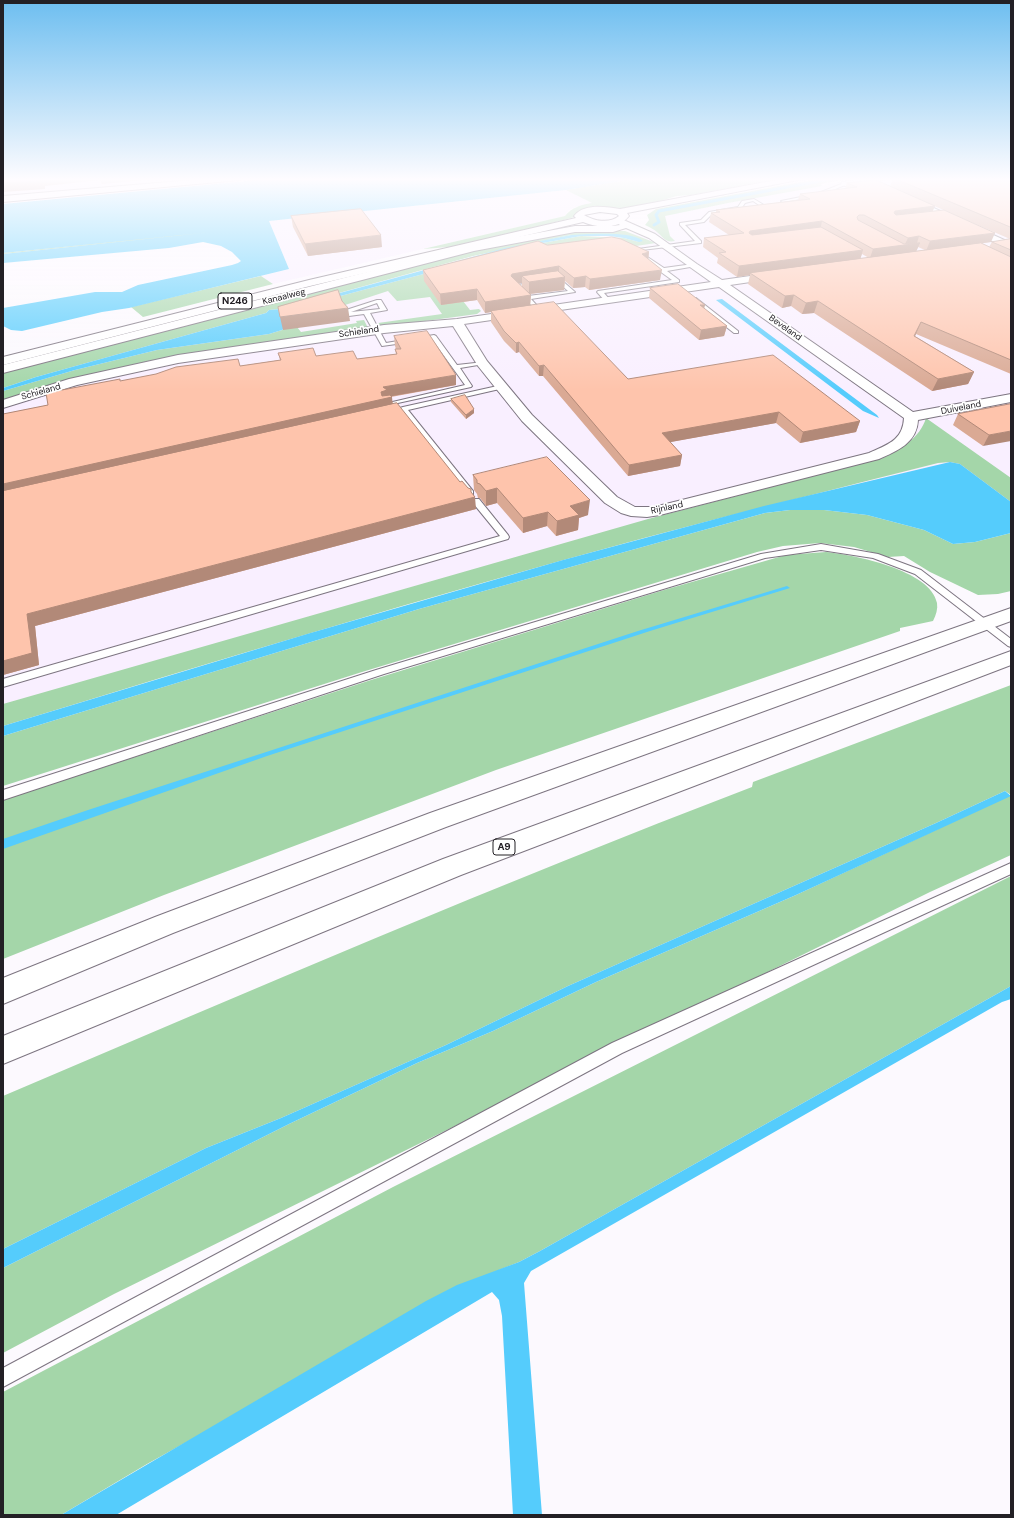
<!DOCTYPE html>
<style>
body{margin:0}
#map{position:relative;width:1014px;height:1518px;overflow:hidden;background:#fcf9fe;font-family:"DM Sans",sans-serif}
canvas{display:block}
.frame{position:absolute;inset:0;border:4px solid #232025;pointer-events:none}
</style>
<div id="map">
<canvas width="1014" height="1518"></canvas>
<div class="frame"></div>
</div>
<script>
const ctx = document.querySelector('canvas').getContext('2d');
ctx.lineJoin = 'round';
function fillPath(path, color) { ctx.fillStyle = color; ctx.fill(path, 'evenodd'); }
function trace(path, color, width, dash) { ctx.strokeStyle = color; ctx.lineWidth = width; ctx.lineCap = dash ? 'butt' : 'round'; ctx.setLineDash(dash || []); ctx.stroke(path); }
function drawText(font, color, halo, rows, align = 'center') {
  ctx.font = font + ' "DM Sans",sans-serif'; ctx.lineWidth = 3.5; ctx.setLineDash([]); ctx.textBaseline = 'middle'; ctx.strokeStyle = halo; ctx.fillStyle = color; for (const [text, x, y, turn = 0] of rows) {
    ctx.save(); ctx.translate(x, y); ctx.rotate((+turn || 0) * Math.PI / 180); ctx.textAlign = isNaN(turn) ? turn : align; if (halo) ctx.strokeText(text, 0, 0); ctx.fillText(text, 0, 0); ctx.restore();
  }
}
fillPath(new Path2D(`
 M3,178H279L3,204Z
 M869,178H1011V519L757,501L532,563L3,725V388L80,364L473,256L649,230L664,224L663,216L797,189Z
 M566,190L592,203L578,206L569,210L565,216L273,284L261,276L289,269L269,221Z`), '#f9efff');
fillPath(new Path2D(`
 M640,178H777L772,180L691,195L677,196L653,203L620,209L589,208L580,211L576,216L571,218L548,224L449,247L423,249L565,216C572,207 581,205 592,203L566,190Z
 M821,178H852L820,184L822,186L728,203L665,216L670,236L675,241C665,243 663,237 657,232C654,229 649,227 645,225L649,220L647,215L656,209Z
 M212,231L209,233L3,254V253Z
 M584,231H625L656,243L636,246L630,244L456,292L470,310L479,309L481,311L477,314L381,327L378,323L442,314L430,297L397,301L388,291L345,305L348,307L297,327L301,332L357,323L356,321L364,320L368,328L153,360L102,372L3,401V391L75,370L157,350L269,334L282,330L329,299L537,244L581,236L624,238L639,242L625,235H571L473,256L281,309L269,310L266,313L36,377L3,388V370L473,249L553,234Z
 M261,276L273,284L143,317L131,307Z
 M926,418L1011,478V502L960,464L950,462L938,463C840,488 742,512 644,538C429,596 216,661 3,726V704L648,519L883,458C901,449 920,438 926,418Z
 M790,510H824L867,515L924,530L953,544L975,542L1011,533V591L998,594L978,595L930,572L904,556L888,557L854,547L820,543L783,546L757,552L362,672L3,786V736L419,609L765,513Z
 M826,552C854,555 931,570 937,603C938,609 936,615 933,621L900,628V631L496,770L164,895L3,959V800L371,680L664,590L786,555Z
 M1011,685V855L930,892L114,1294L3,1353V1268L289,1124L417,1063L493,1031L596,982L796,895L1011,795L1005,791L936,823L568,986L446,1045L281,1118L206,1148L3,1249V1096C252,990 500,883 752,787L753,782Z
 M1011,876V986L540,1251L519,1262L489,1274L147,1464L61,1515H3V1392L393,1187Z`), '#a4d6a9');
fillPath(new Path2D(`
 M279,178H640L566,190L269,221L289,269L129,308L102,312L22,331L11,330L3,326V308L95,292H122L138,285L232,265L238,263L241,261L232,252L221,246L203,242L169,248L3,263V254L212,232L3,253V204Z
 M588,234C602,234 633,232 643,241L639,242L624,238L609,236H581L537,244L329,299L282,330L269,334L157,350L75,370L3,391V388L36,377L266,313L269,310L281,309L505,248L571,235Z
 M722,299L877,415L879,418L863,411L716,300Z
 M950,462L960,464L1011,502V533L975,542L953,544L924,530L867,515L824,510H790L765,513L419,609L3,736V726L307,634L563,560L764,506Z
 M787,586L790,588L650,631L267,756L3,849V839L88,810L638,631Z
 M1005,791L1011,796L796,895L596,982L493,1031L417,1063L289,1124L3,1268V1249L206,1148L281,1118L446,1045L568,986L936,823Z
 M1011,986V999L1002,1002L531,1271L524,1283L542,1515H513L502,1316L499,1300L492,1292L116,1515H61L426,1301L457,1285L519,1262L540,1251Z`), '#55ccfc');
trace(new Path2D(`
 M654,225L659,222L656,215L659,211L836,178`), '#55ccfc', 3);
const service = new Path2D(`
 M844,183L847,184L819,196L783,202L781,201L816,194Z
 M754,199L772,210L768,211L753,201L745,203L741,209L712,214L704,222L685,225L701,241V243L633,251L631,250L695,241L680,225V223L701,220L709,212L738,207L742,201Z
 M636,252H640L664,268L693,264L696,266L667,271L679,280V282L604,293L610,300L605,301L597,292L598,291L672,280L636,254Z
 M559,278L575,292L531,299L541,310L538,312L512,286ZM558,282L568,291L528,296L519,287Z
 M692,298H696L738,331V333H734L692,300Z
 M377,300H381L387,310L370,313L386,343L434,335L436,336L457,365L484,362V364L460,368L472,386L471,387L384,406V404L465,385L432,339L382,346L364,314L349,316L346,314V310ZM377,303L380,309L351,312Z
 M502,385L505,387L504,388L408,410L473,491V495H467L402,412L387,415L384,413L403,407Z
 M473,499H479L508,535L509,537L508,539L3,687V679L500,536L473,503Z
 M821,544L878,554L921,570L1011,639V647L1008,646L915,574L873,558L821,550L765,558L384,674L3,800V790L376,670L761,554Z
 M1011,863V874L622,1053L3,1387V1368L612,1043Z`);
const minor = new Path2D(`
 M216,178H243L239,180L3,202V196Z
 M864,178H883L882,180L874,181L1011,243V247H1005L864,183L845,186L841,184L842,182Z
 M619,218L655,234L697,264L722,280L778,272L782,273L783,275L782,277L778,278L730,285L913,412L1011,394V402L918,420C917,443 897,451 879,459L660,515L647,517L631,516L621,513L605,503L522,421L478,366L453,326L384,333L178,363L77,385L3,408V400L69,379L178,355L384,325L457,319L711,282L649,238L626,228L613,232H575L474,251L3,373V365L473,245L575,226H613L620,225L614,221ZM719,287L904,418C903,441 886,445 869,453L654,507H635L617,497L532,415L487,361L464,324Z`);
const primary = new Path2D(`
 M787,178H802L798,180L627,213L629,216C618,230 597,228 583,222L310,286L3,365V357L309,280L576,218L574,216C584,203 606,207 620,209ZM600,212L617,214L619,216C609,224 594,221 584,215Z`);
const motorway = new Path2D(`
 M1011,608V621L446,827L173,933L3,1004V978L155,917L430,813Z
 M1011,651V665L461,875L3,1064V1036L443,859Z`);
trace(service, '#7d7581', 2);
trace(minor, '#7d7581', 2);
trace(primary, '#7d7581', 2);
trace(motorway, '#7d7581', 2);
fillPath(service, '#fff');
fillPath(minor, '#fff');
fillPath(primary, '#fff');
fillPath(motorway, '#fff');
fillPath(new Path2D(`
 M893,178H1011V374L916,334L915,336L974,372L968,384L932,391L814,313L802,314L791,306L782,308L748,284L750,275L737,277L717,263L718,258L703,247L704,238L729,235L709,222L711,213L716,212V210L798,200L800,194L845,189L847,183L890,187ZM932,205L1010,239L992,242L989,247L982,243L991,242L933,211ZM918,247L925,250L916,251ZM862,254L869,258L860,259Z
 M291,216L382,247L308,256L293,227Z
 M547,245L649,252L648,259L660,280L589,290L585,287L573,288L565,281L564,290L529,294L531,295L530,306L628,379L860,421L856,432L800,443L776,423L670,442L682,455L680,466L628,476L543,376H539L519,352L516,353L504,341L491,322V312L485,313L477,300L441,305L424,281L423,270ZM518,283H522V287Z
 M650,288L704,309L727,326L724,336L699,340L649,298Z
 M394,336L456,385L391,397L393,404L460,482L471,492L476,509L35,626L39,665L3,675V414L48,405L121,381L240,366L280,360L278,353L357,359L396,354L395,349H396L395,346Z
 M451,399L474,413L466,419L451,402Z
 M1011,404L983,446L953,425L958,414Z
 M473,475L588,515L579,518L578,530L556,536L547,526L523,533L497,503L486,506L480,498H478L477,494L474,490Z`), '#daa994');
fillPath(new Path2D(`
 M42,178H143V180L102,184L100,180L45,186V189L3,192V183Z
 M935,206L931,215L892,221L894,213L895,211Z
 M822,221L820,231L748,241L749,233L750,231Z
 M995,233L991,242L926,251L930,241Z
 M381,235L382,247L308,256L305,244Z
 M919,236L917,243H920L916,252L870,258L873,249L905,244L908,238Z
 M863,250L860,260L750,273V275L737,277L739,266Z
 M649,252L648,262L642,254Z
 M559,266V277L522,276V283L512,285L511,276L512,274Z
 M662,270L660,280L589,290L590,279Z
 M586,276L585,287L573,288L574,278Z
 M565,277L564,290L529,294V282Z
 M477,289V300L441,305L440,294Z
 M531,295L530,306L485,313V302Z
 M794,295L791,306L782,308L785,296Z
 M818,301L814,313L802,314L806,303Z
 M700,305H705L703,314Z
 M348,308L350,321L283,330L280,317Z
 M921,322L916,334L909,348L914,336Z
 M727,326L724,336L699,340L701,330Z
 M519,342V352L516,353V343Z
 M544,365L543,376H539V366Z
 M974,372L968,384L932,391L938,379Z
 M456,375V385L387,397H392L393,408L3,497V484L381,392L383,387Z
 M474,409V413L466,419V415Z
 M779,412L776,423L660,444L662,433Z
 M860,421L856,432L800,443L803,432Z
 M1011,431V441L983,446L989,435Z
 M682,455L680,466L628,476L629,465Z
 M497,488V503L486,506V491Z
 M475,497L476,509L35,626L39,665L3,675V661L27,614Z
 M590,500L588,515L579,518L578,530L556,536L557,521L570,506Z
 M548,512L547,526L523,533V518Z`), '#b28978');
const building = new Path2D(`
 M3,178H47H42L41,181L3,183Z
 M894,178H1011V227Z
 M876,180L935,206L895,211L894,213L896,215L944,210L995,233L930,241L919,236L908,238L864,215H859L857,217L858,220L904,244L920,243L873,249L822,221L750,231L749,233L752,235L821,227L863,250L739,266L719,253L726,252L704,238L744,233L711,213L720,212L716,210L810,199L800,194L857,187L847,183Z
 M361,209L381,235L305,244L291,216Z
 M612,237L621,239L649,252L642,254L662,270L590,279L586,276L574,278L559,266L512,274L511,276L531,295L485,302L477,289L440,294L423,270L538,241L547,245Z
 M1011,239V250L992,242Z
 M981,243L1011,257V360L921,322L914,336L974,372L938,379L818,301L806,303L794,295L785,296L750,273Z
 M558,271L565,277L529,282L522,276Z
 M678,284L705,305H700L727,326L701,330L650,288Z
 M338,290L342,301L348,308L280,317L278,307Z
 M554,302L628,379L773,355L860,421L803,432L779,412L662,433L682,455L629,465L544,365L539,366L519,342L516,343L504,331L491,311Z
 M427,331L456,375L383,387L387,390L381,392L382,396L390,395L392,397L3,484V414L48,405L46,393L120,379V381L156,374L176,367L238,359L240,366L281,360L278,353L313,348L316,356L353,351L357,359L397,354L395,349H401L394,336Z
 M465,395L474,409L466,415L451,399Z
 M397,403L460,482L462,481L468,488L471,489V492L475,497L27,614L32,653L3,661V491Z
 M1011,404V431L989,435L958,414Z
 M547,457L590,500L570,506L579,515L557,521L548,512L523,518L497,488L486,491L480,484L477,483V480L473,475Z`);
fillPath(building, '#fec4ac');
trace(building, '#b28978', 1);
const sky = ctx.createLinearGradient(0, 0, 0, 390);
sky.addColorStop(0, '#6dbef0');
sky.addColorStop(0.46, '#fefcff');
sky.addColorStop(1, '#fefcff00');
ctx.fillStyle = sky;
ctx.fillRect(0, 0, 1014, 390);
drawText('9px', '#232025', '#fff', [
 ["Kanaalweg",284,297,-14],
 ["Beveland",785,328,35],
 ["Schieland",359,332,-8],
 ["Schieland",41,392,-16],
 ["Duiveland",961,408,-11],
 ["Rijnland",667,508,-12]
]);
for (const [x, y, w] of [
 [235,301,34],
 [504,847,22]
]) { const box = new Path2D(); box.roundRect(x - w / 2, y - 8, w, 16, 3); ctx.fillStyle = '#fff'; ctx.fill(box); trace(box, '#232025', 1); }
drawText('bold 10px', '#232025', null, [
 ["N246",235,301],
 ["A9",504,847]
]);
</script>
